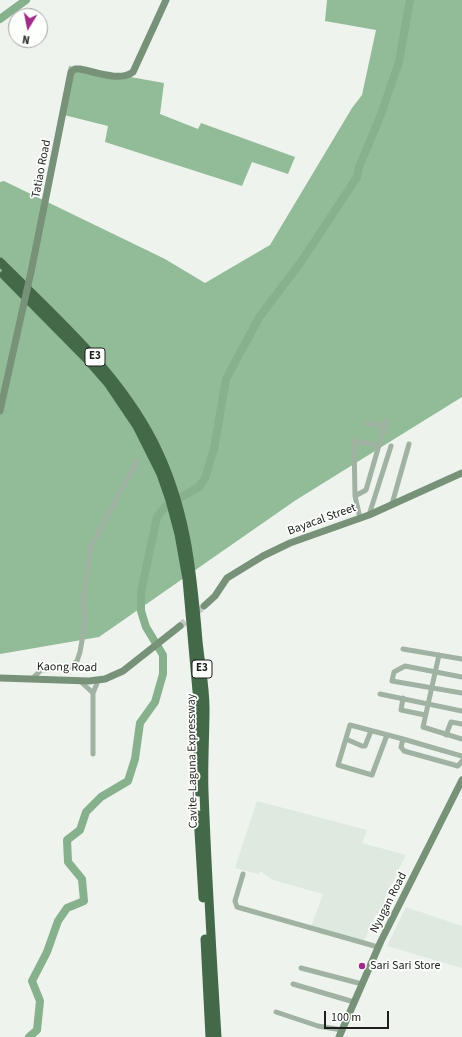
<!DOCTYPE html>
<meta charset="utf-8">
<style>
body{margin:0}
#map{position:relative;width:462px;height:1037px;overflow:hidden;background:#eef3ee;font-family:"Source Sans 3",sans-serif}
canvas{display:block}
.north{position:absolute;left:8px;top:8px;width:40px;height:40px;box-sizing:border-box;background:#fdfffd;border:1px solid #a3a5a3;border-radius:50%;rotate:190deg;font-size:11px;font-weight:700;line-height:16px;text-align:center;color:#1d1e1d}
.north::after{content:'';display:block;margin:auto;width:14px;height:18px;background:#9e2c88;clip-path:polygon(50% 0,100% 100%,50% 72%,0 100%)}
.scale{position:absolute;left:324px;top:1011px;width:65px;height:18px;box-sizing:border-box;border:2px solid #1d1e1d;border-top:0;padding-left:5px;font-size:12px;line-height:14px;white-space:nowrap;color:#1d1e1d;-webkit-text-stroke:3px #fdfffd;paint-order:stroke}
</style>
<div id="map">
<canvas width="462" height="1037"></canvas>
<div class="north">N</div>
<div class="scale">100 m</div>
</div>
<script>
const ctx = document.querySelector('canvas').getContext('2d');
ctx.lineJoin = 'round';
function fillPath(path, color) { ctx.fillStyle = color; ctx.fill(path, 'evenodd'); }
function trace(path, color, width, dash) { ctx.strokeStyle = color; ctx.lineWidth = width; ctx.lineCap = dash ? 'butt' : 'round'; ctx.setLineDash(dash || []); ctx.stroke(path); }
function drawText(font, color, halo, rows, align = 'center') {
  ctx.font = font + ' "Source Sans 3",sans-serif'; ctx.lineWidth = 3.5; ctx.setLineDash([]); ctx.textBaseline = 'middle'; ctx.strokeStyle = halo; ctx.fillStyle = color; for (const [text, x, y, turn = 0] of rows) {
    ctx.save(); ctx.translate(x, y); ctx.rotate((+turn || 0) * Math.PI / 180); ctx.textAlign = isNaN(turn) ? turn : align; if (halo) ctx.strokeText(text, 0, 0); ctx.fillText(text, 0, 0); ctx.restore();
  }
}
fillPath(new Path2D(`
 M257,801L367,830L362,843L406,855L384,899L393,904L386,917L376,914L364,941L311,927L323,894L273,880L260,871L259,874L235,868Z
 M406,907L462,926V968L387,946Z`), '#dee9df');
fillPath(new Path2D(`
 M327,0H462V397L296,500L99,637L0,654V182L4,181L165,259L205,283L270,245L352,108L362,95L376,30L325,21Z
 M69,66L164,83L160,114L198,129L201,123L295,157L288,174L252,162L242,186L105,142L108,126L60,114Z`), '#92bb97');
trace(new Path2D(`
 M0,19L26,0
 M29,1037L37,1030L40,1001L32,981L47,952L58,921L67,908L84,901L82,879L68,862L67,840L80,830L86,812L101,797L128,781L135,759L140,723L155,702L163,674V655L146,627L141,611V592L157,517L167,505L199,487L205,478L214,449L226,379L260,316L301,262L357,177L359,167L380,117L399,62L410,0`), '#87b08c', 8);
trace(new Path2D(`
 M180,626L204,606`), '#c4c8c4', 7, [7, 3.5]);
trace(new Path2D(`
 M366,423L384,426
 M355,496L354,441L379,445
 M392,504L409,444
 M369,515L391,446
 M360,518L355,496L366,490L386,421
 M403,649L462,659
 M439,655L423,727L462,739
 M462,677L405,666L394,672L392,681L462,693
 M32,679L41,670L69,668L77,661L80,652L85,623L83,599L91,546L137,461
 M80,681L93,693
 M380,694L462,711
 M403,698L401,710L425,715
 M387,735L372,775L338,765L350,725L403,739
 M446,735L451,722L462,724
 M346,739L362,746H365L371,731
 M93,754V693L98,681
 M462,756L403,739L401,747L404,751L458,766L462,761
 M243,874L235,901L237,907L378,947
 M301,968L362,984
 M293,984L354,1002
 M276,1012L318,1026L342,1030`), '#a0b2a1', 5);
trace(new Path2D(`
 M31,272L71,72L75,69H80C96,72 120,82 133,72L166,0
 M0,411L22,312
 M204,606L215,596L227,578L263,556L290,543L369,515L462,473
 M0,678L89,681L105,679L123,671L180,626
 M339,1037L381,941L462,780`), '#78927a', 7);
trace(new Path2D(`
 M0,262C56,318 116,370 153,441C186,506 192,569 198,641C200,663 205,685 205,708C205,736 203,764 204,792C207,874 212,956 217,1037
 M4,275L87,359L108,383L137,426L161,474L170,500L179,534L187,579L198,702V792
 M198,815L203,898
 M205,939L210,1037`), '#436948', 9);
trace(new Path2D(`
 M22,312L31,272`), '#78927a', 7);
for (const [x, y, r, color] of [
 [362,966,4,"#9e2c88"]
]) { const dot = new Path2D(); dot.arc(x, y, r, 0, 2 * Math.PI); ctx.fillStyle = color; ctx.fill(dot); trace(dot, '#fdfffd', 1.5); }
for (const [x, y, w] of [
 [95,357,20],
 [202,669,20]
]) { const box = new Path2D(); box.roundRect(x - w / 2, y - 9, w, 18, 3); ctx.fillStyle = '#fdfffd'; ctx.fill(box); trace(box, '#1d1e1d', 1); }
drawText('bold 11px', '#1d1e1d', null, [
 ["E3",95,357],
 ["E3",202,669]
]);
drawText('12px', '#1d1e1d', '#fdfffd', [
 ["Tatiao Road",42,169,-79],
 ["Bayacal Street",322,520,-20],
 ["Kaong Road",67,668,1],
 ["Cavite–Laguna Expressway",193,761,-91],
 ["Nyugan Road",389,903,-63]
]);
drawText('12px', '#1d1e1d', '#fdfffd', [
 ["Sari Sari Store",370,966]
], 'left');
</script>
